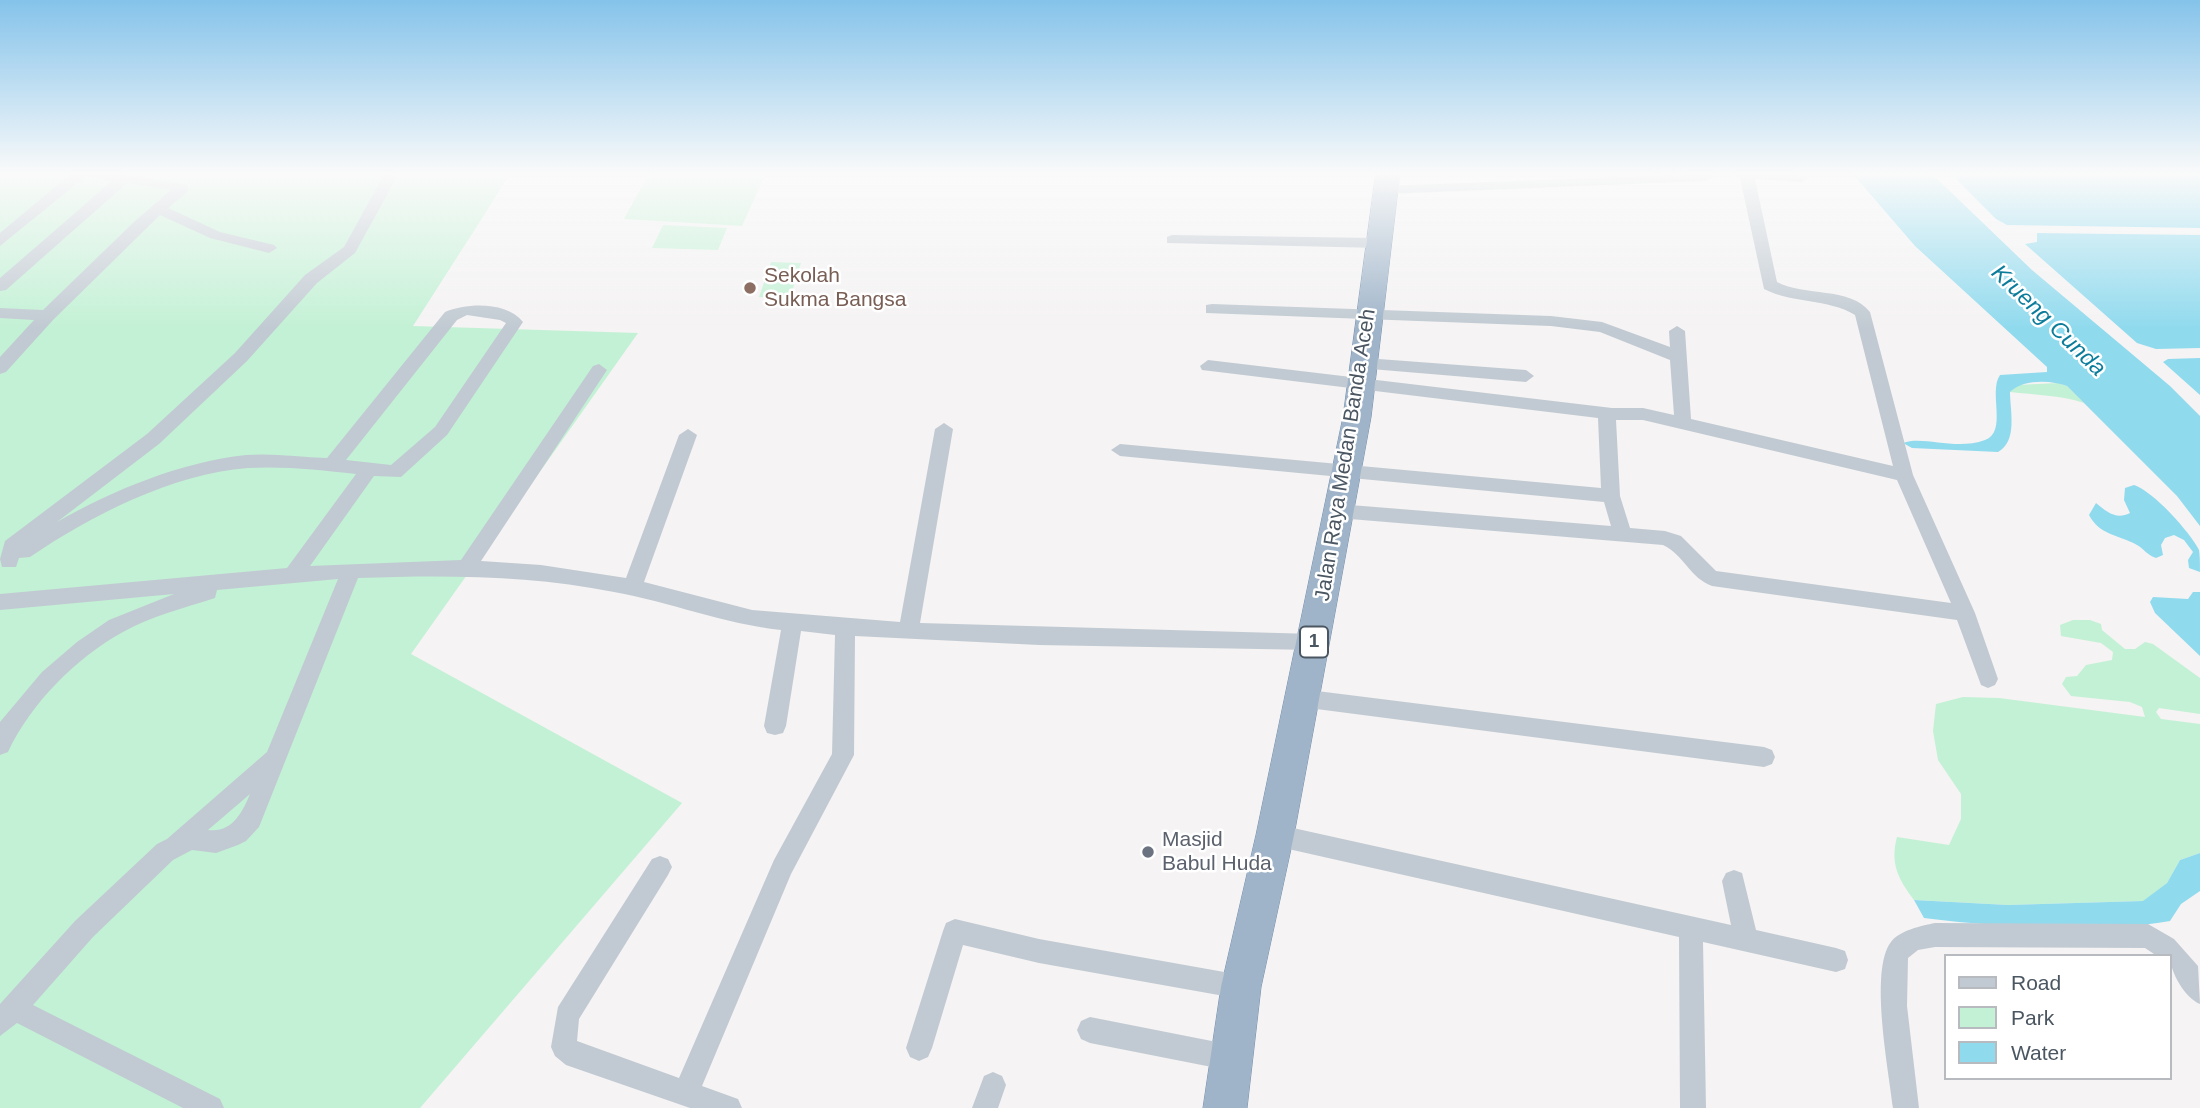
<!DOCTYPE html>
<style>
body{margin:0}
#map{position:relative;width:2200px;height:1108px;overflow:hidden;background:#f5f3f3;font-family:Helvetica,sans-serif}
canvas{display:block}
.legend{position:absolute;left:1944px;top:954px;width:228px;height:126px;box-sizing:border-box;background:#fff;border:2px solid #b7bbc0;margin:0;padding:9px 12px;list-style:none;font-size:21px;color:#4a5661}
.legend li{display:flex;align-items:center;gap:14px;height:35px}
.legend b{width:35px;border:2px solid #b7bbc0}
</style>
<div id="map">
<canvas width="2200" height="1108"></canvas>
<ul class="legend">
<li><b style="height:9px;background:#c1cad2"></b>Road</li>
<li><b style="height:19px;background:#c3f1d5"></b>Park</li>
<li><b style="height:19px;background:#90daee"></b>Water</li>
</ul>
</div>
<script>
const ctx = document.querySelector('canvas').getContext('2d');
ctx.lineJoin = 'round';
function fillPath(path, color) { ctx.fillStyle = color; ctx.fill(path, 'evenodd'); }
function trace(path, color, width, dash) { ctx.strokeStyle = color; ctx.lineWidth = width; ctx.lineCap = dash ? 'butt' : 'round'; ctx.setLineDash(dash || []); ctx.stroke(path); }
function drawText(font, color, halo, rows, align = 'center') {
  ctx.font = font + ' Helvetica,sans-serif'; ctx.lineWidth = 5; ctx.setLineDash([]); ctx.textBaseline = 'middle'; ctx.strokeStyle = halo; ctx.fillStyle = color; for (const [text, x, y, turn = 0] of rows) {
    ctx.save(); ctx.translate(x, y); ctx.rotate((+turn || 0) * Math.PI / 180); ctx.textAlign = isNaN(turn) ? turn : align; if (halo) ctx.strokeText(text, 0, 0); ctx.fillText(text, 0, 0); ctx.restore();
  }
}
fillPath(new Path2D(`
 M0,173H511L413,326L638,333L411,654L682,803L420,1108H0Z
 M649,173H766L742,226L624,219Z
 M663,225L727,228L718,250L652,248Z
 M771,262L801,263L790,298L759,297Z
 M2058,383L2067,386L2084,403C2060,395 2035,395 2010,392L2017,385Z
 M2073,620H2090L2101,624L2102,630L2125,649H2135L2145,642L2153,644L2200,678V714L2159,708L2156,712L2161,719L2200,724V853L2180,860L2167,883L2144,901L2008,905L1914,900C1898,879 1890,863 1897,837L1949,845L1961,819V794L1938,760L1933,731L1936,704L1963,697L1999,698L2145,717L2142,707L2130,702L2071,696L2062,684L2066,677L2077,676L2086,665L2112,660L2113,652L2101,643L2061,636L2060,625Z`), '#c3f1d5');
fillPath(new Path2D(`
 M1852,173H1931L2032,270L2170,386L2200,416V526L2177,496L2067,386C2051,380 2023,379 2010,392C2010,411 2018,441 1998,452L1912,448L1903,443C1923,435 1955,451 1985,440C2008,432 1988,392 2000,375L2047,372V367L1915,246Z
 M1950,173H2200V228L2007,225L1996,219Z
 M2037,233L2200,235V348L2156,349L2137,343L2025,244L2037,242Z
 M2200,358V395L2163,362L2168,359Z
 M2134,485C2153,491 2190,532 2199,550C2200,556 2200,566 2200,572L2189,568L2188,560L2193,552L2184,540L2174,535L2165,538L2161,545L2163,555L2156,558C2147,555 2144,549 2137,545C2118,534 2100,536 2089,515L2096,503C2107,512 2116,520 2130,513L2124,500L2125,488Z
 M2193,592H2200V656L2155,613L2150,602L2153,597L2188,599Z
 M2200,853V891L2181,904L2170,921C2097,934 1997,927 1924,918L1914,900L2008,905L2143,901L2167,883L2180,860Z`), '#90daee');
const trunk = new Path2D(`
 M1376,173H1400L1371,417L1294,835L1261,987L1247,1108H1203L1221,987L1256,835L1343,417Z`);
trace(trunk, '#7690ad', 1);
fillPath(new Path2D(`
 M72,173H115L188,185V191L168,208L220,232L274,245L277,248L269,253L210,238L160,215L53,320L6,372L0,374V357L34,320L0,318V308L43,310L134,222L171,190L127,183L6,290L0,291V278L112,181L86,176L0,246V233Z
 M385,173H399L355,253L317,283L247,361L159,444L57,522C113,490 181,462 246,455C273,453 300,457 327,458L445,312C467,303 506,301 523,322L447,435L401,477L374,476L310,566L461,560L593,366L599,364L607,370L481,561L541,565L626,578L679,435L688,429L697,435L644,582L752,610L900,622L935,429L944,423L953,429L920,623L1314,634L1321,636L1324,642L1321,648L1314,650L1039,645L855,636L854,755L791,874L702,1086L738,1099L742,1108H690L566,1065L555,1056L551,1047L558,1007L652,859L660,856L668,859L672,867L668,875L579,1019L577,1041L679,1078L774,860L832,754L835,635L801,631L786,726L783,733L775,735L767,733L764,726L781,630C724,624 670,602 614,592C529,575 444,575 358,578L259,827L246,841L238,845L216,853L192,850L173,860L93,937L33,1005L220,1099L224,1108H183L17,1023L0,1036V1004L75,921L157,844L167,839L267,752L338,579L217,590L215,598C184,608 152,616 123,632C76,658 31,703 8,752L0,755V722L42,672L77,642L109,620L174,594L0,610V594L287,568L356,474C321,470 284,466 248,468C172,474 92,515 30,557L19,558L16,567H2L0,559L5,541L147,434L235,353L305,275L344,247ZM467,315L500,320L506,323L435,427L391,465L346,460L457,320ZM250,794C242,813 232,833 208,830Z
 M1721,173L1706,181L1386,194L1379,190L1386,186Z
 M1726,173H1791L1809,178L1802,182L1755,179L1777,282C1805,297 1849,286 1870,312L1913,475L1975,613L1998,679L1995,685L1988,688L1981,685L1957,620L1712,586C1690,578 1684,555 1663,545L1338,518L1329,511L1338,504L1611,526L1604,502L1120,456L1111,450L1120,444L1601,488L1598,418L1202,370L1200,366L1208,360L1612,408H1643L1674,415L1670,360L1600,332L1551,326L1206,313V305L1212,304L1551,316L1602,322L1670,347L1669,331L1677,326L1685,331L1691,419L1893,466L1855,315C1827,298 1793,304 1764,289L1740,178ZM1616,420H1643L1897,480L1951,603L1716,571L1681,536L1665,531L1630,528L1620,496Z
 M1172,235L1378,238L1386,243L1378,248L1167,243V237Z
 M1365,358L1526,370L1534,376L1526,382L1359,368L1357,364L1359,360Z
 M1301,689L1764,747L1772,750L1775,757L1772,764L1764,767L1301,707L1294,704L1290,698L1294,692Z
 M1275,824L1731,925L1722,881L1726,873L1734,870L1742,873L1756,930L1836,948L1845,951L1848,960L1845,969L1836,972L1703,942L1706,1108H1680L1679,937L1275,846L1267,842L1264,835L1267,828Z
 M955,919L1039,939L1241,975L1250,978L1253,987L1250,996L1241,999L1039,963L963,945L932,1048L928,1057L919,1061L910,1057L906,1048L943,931L946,923Z
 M1935,923L2148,924L2174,939L2198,966L2200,1004C2185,998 2170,972 2170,956H2157L2145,948L1935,947L1918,950L1908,958L1907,1006L1919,1108H1893C1889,1071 1869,970 1891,942C1900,930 1921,926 1935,923Z
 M1090,1017L1232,1045L1241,1049L1245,1058L1241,1067L1232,1071L1090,1043L1081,1039L1077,1030L1081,1021Z
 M993,1072L1002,1076L1006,1085L998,1108H972L984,1076Z`), '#c1cad2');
fillPath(trunk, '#9fb4c9');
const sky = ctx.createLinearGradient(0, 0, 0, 328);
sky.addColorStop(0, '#85c3ea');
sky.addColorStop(0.53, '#fafafa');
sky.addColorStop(1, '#fafafa00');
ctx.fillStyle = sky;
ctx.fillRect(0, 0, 2200, 328);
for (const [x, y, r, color] of [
 [750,288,7,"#8d6e63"],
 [1148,852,7,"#6b7280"]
]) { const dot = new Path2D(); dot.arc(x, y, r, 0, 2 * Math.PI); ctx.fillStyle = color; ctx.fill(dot); trace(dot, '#fff', 2.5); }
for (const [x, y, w] of [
 [1314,642,28]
]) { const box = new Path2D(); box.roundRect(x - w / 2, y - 15.5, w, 31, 5); ctx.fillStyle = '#fff'; ctx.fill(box); trace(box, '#4a5661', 2); }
drawText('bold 19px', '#4a5661', null, [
 ["1",1314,642]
]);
drawText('21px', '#785e54', '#fff', [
 ["Sekolah",764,276],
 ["Sukma Bangsa",764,300]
], 'left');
drawText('21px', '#4a5661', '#fff', [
 ["Jalan Raya Medan Banda Aceh",1346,455,-81]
]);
drawText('21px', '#5b616d', '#fff', [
 ["Masjid",1162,840],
 ["Babul Huda",1162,864]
], 'left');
drawText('italic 23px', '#0c7c9b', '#fff', [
 ["Krueng Cunda",2048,321,44]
]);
</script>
